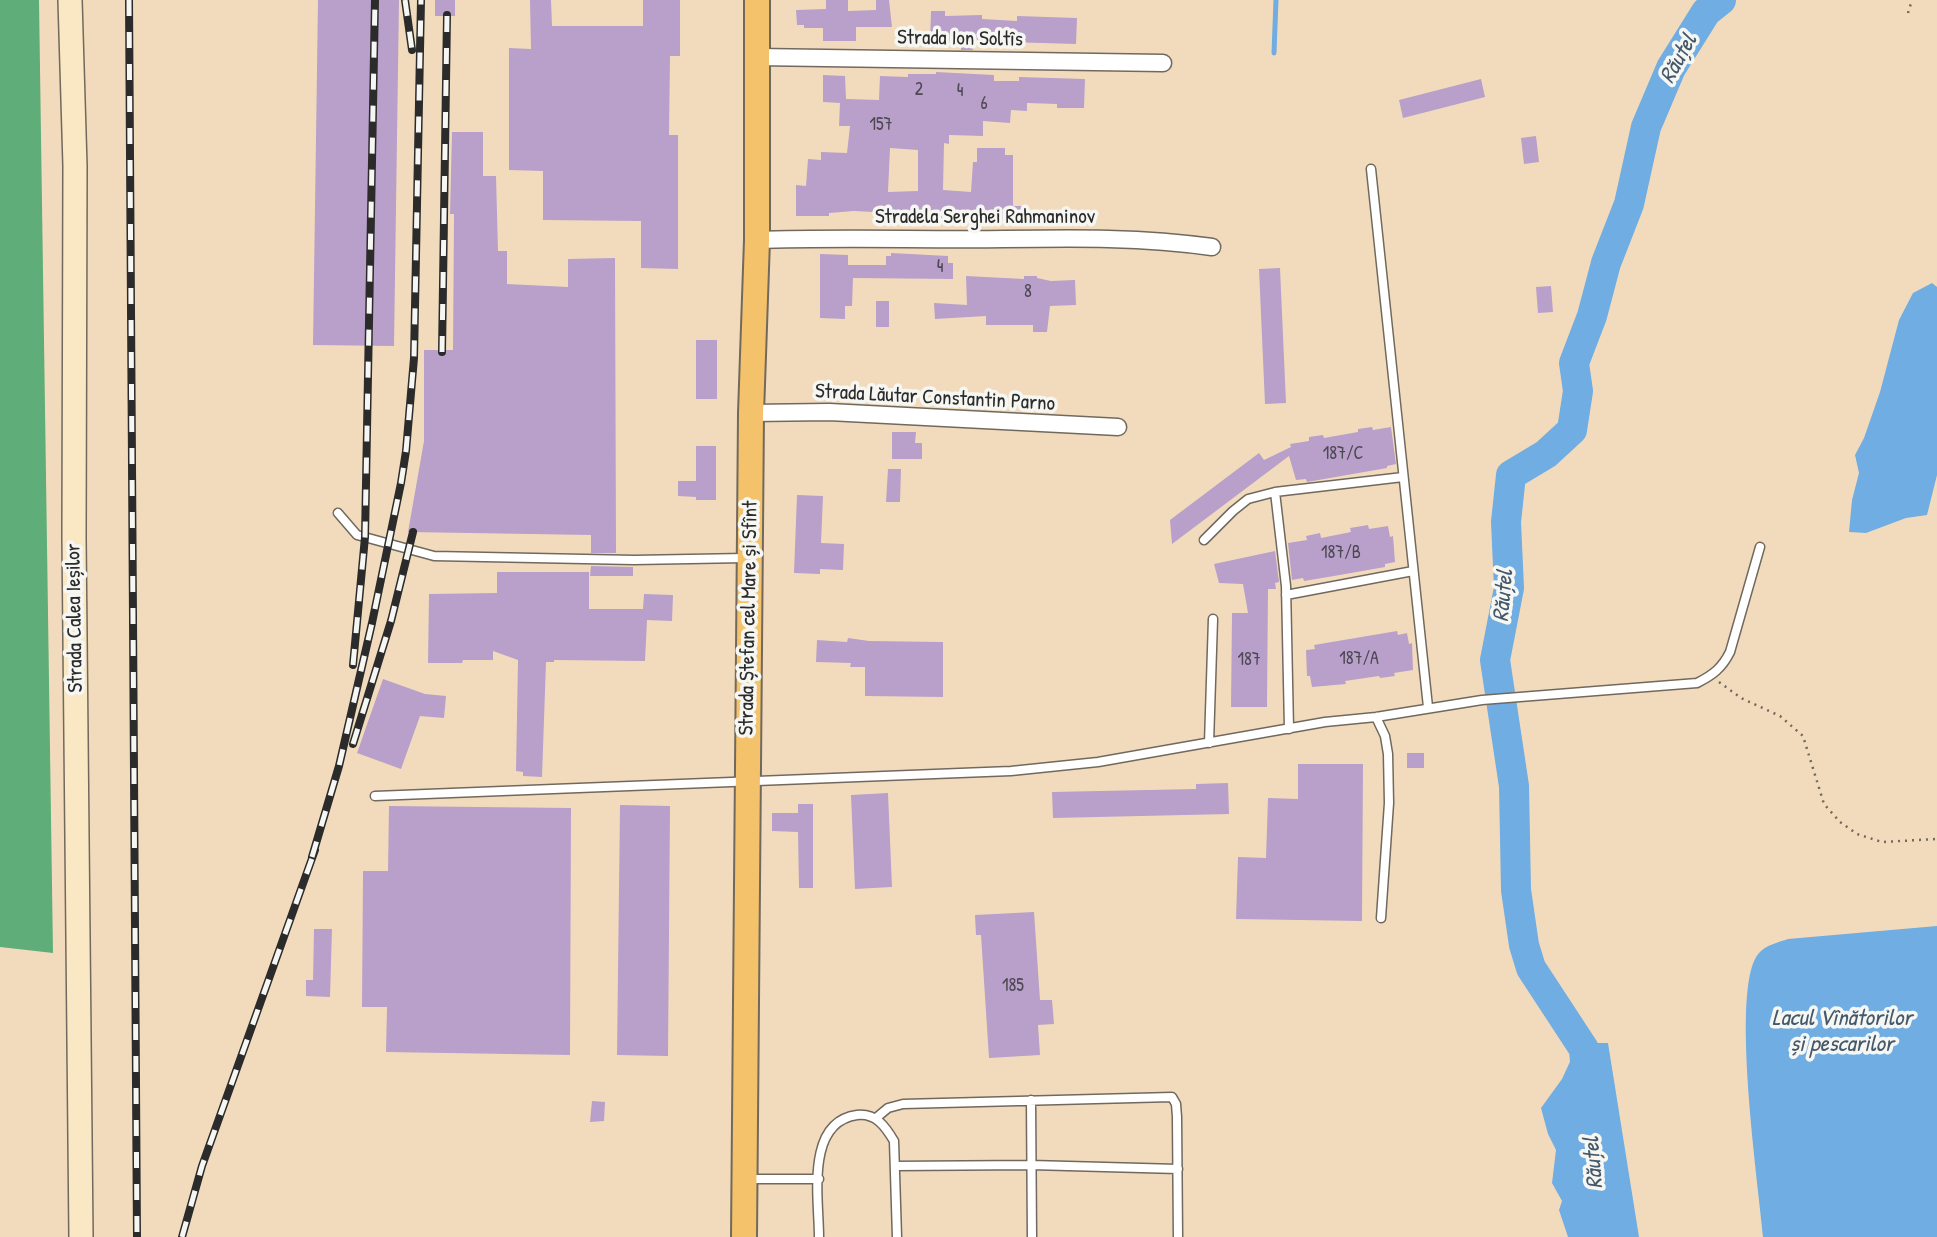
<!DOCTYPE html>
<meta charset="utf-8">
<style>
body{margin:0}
canvas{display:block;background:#f2dbbc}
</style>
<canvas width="1937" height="1237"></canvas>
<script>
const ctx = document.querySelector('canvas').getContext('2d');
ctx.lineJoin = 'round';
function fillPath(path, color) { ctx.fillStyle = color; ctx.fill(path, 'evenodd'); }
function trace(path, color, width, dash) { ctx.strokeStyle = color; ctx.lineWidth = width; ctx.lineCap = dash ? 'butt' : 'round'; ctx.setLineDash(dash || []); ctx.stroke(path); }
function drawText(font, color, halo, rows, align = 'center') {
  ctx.font = font + ' "Patrick Hand",sans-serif'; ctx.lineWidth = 7; ctx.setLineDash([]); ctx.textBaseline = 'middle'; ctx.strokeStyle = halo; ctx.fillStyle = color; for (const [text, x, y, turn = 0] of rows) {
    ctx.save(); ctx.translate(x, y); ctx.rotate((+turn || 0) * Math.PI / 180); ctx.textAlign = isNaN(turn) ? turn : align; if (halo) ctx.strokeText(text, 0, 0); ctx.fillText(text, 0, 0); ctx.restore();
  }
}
fillPath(new Path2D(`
 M0,0H39L53,953L0,947Z`), '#5fad78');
fillPath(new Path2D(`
 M1932,283L1937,287V475L1927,515L1906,518L1866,533L1849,532L1852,500L1859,473L1855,455L1864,438L1880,392L1899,320L1913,293Z
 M1937,926V1237H1763C1759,1188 1729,985 1759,953C1766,945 1779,942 1788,939Z
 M1589,1043H1608L1639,1237H1568L1559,1210L1562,1201L1552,1183L1556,1150L1548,1134L1541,1108L1562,1079L1574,1053Z`), '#70ade2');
trace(new Path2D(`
 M1274,53L1276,0`), '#70ade2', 5);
trace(new Path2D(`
 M1587,1087L1584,1049L1531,968L1524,945L1516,890L1514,786L1495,660L1509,588L1506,522L1511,475L1546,454L1572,430L1578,391L1574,363L1592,316L1606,263L1629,204L1646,127L1671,68L1706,12L1721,0`), '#70ade2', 30);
fillPath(new Path2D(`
 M318,0H399L394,346L313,345Z
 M435,0H455V16H435Z
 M530,0H551L552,26H643V0H680V56H670L669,135H678V269L641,268V221L543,220V171L509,170V48L531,49Z
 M826,0H848V11L876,10V0H889L892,27H856V41H823V28H804V25H797L796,10L826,9Z
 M931,11H945V16L982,15V19L1017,21V16L1077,18L1076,44L973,41V50H961V42L930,43Z
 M936,72L994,75V81H1019V77L1085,79L1084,108H1057V104L1027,103V111L1011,110L1010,123L983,121V136L949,135V144L944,143L943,190L971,192L973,162H977V148H1005V155H1013V206H1023V221L895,218L894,213L854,211L829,213V216H796V185L806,186L808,159L821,160V152L847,153L850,126H839L840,103L823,102V75L845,76L846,99L879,100L880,76L908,77V74H936ZM890,148L918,150V191L888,192Z
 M1481,79L1485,97L1403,118L1399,100Z
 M452,132H483V176H496L498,251H507V284L568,287V259L615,258L616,553H591V535L408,532L424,441V350H453L454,214H450Z
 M1536,136L1539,162L1524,164L1521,138Z
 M891,253L948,256V263H953V279L853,278L852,306H845V319L820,318V254L848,255V265H886V256H891Z
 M1280,268L1286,403L1265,404L1259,269Z
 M966,276L1024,279V276H1037V278L1051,281L1075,280L1076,305L1050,306L1047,332H1033V325H986V316L935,319L934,303L967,305Z
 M1551,286L1553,312L1538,313L1536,287Z
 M876,301H889V327H876Z
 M696,340H717V399H696Z
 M1372,427L1373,430L1391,427L1396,464L1387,466V468L1307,482L1306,479L1296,480L1289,456L1172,544L1170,520L1259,453L1264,460L1291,447L1290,444L1309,441V437L1323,435L1324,438L1358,432V429Z
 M892,432H916L915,443H922V459H892Z
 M696,446H716V500H696V497L678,496V481H696Z
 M888,469H901L900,502H886Z
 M797,495L823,496L821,543L844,544L843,570L820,569V574L794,573Z
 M1368,525L1369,529L1388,526L1390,537L1393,536L1395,562L1385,564V567L1334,576L1304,581L1303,578L1292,580L1288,543L1307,540L1306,536L1320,533L1321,538L1351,532L1350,528Z
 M1275,551L1279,582L1275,583L1276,589H1268L1267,707H1231L1232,613H1248L1243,584L1219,583L1214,564Z
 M591,566L633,567V576H590Z
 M497,572H589V609H643L644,594L673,595L672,621L647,620L645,661L554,660V662H546L542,777L523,776V772L516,771L518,660L493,651V660H463L462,663H428L429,594L497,593Z
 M1397,631L1398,635L1407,633L1409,644L1412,643L1413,670L1394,673L1395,676L1380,678L1379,676L1345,681L1346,684L1312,687L1310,676H1307L1306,650L1315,649L1314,645Z
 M848,638L869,641L943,642V697L865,696V667H850L851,663L816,662L817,640L847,642Z
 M383,679L425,694L446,696L444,718L420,716L401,769L357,753Z
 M1407,753H1424V768H1407Z
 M1298,764H1363L1362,921L1236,919L1238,857L1266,858L1268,798L1298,799Z
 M1228,783L1229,814L1053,818L1052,792L1196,789V784Z
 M888,793L892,887L855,889L851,795Z
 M798,804H813V888H799L798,832L772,831V813H798Z
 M620,805L670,806L668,1056L617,1055Z
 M389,806L571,808L570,1055L386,1052L387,1007H362L363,871H388Z
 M1034,912L1040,1000H1052L1054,1024L1038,1025L1040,1055L989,1058L981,935H976L975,915Z
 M314,929H332L330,997L306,996V980H313Z
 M592,1101L605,1102L604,1121L590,1122Z`), '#b8a0ca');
const lane = new Path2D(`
 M1371,169L1428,707
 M1275,492L1286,586L1289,729
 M338,513L357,535L434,556L634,560L745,558
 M1204,540L1233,511L1248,499L1275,492L1403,477
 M1286,595L1413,571
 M1376,717L1385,736L1388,754L1389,803L1381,918
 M1209,743L1213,619
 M375,796L1011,771L1098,762L1325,722L1376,717L1482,700L1697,683C1713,675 1722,668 1730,652L1760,547
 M1031,1100L1032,1237
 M876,1118L888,1108L903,1104L1172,1097L1176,1104L1177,1117L1178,1237
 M895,1166L1031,1165L1178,1169
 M748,1179H819
 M819,1237C819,1199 805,1122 857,1115C876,1113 885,1126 894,1141L897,1237`);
const street = new Path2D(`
 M757,57L1163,63
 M757,240C839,237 922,240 1004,239C1074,238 1143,237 1212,247
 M751,413L829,412L1118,427`);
const secondary = new Path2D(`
 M70,0L75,166L74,537L81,1237`);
const primary = new Path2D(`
 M744,1237L751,413L757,240V0`);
trace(lane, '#71695e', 11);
trace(street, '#71695e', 19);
trace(secondary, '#71695e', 26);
trace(primary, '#71695e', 28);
trace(new Path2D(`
 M1908,13L1912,0
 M1719,682L1741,698L1780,716L1803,736L1824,804L1840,822L1857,834L1882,842L1937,839`), '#71695e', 2.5, [2, 5]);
trace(lane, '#fff', 8);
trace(street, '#fff', 16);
trace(secondary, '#fae7c3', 23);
trace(primary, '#f3c26a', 24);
const rail = new Path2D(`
 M129,0L137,1237
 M405,0L412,50
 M442,352L447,15
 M353,665L365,537L375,0
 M353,744L391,621L413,532
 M312,857L339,766L372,623L401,483L406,451L414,358L421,0
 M182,1237L202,1166L315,850`);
trace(rail, '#2b2b2b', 8);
trace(rail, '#f6f6f2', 5, [16]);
drawText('18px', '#4e4853', null, [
 ["2",919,90],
 ["4",960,91],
 ["6",984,104],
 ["157",881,125],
 ["4",940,267],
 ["8",1028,292],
 ["187/C",1343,454],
 ["187/B",1341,553],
 ["187/A",1359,659],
 ["187",1249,660],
 ["185",1013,986]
]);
drawText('21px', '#2b2b2b', '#f6f6f2', [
 ["Strada Ion Soltîs",960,39,1],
 ["Stradela Serghei Rahmaninov",985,217],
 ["Strada Lăutar Constantin Parno",935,398,3],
 ["Strada Calea Ieșilor",75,618,-91],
 ["Strada Ștefan cel Mare și Sfînt",749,618,-89]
]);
drawText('italic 23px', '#43586b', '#f6f6f2', [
 ["Răuțel",1679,59,-61],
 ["Răuțel",1504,596,-85],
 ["Lacul Vînătorilor",1842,1019],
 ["și pescarilor",1842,1045],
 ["Răuțel",1594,1163,-95]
]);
</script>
